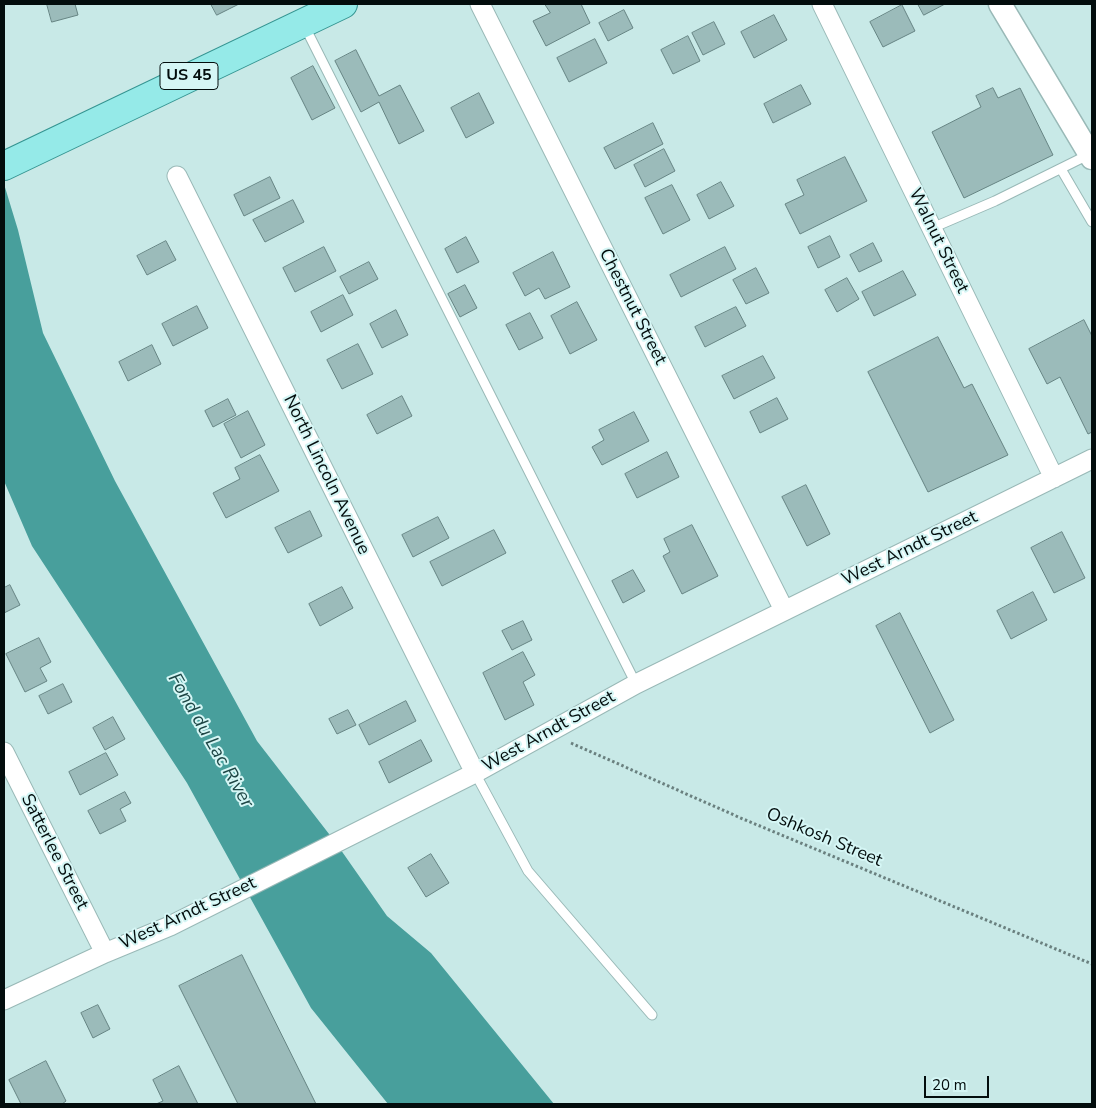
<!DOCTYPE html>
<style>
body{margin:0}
#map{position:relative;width:1096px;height:1108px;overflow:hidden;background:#c8e9e7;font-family:"Nunito Sans",sans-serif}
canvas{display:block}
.frame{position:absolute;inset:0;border:5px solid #030d0d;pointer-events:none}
.scale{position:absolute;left:924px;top:1076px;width:65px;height:22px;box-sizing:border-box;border:2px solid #030d0d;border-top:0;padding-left:6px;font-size:15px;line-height:18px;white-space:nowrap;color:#030d0d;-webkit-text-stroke:4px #d5f6f5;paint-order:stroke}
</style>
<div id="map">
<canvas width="1096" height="1108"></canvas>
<div class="frame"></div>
<div class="scale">20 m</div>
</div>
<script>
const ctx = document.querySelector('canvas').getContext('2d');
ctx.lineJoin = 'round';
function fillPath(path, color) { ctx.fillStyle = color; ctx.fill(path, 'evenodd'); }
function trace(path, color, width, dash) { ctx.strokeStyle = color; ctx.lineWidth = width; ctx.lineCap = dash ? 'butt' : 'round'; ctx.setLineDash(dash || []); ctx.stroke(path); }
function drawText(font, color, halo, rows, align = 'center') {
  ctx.font = font + ' "Nunito Sans",sans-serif'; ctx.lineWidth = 4; ctx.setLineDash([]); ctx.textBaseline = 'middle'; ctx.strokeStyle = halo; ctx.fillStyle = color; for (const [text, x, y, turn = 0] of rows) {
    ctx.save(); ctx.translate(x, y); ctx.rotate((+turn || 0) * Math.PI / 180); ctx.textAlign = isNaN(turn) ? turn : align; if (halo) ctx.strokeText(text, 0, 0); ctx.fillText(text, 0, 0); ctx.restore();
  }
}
fillPath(new Path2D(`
 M4,184L18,230L43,333L115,481L257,741L336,843L387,916L431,953L554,1104H388L311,1008L187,783L32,546L4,481Z`), '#489f9c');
const building = new Path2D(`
 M47,4H75L78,15L52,22Z
 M211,4H239L217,15Z
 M545,4H581L590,23L546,46L533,21L550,13Z
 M918,4H945L924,15Z
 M902,5L915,31L883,47L870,22Z
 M624,10L633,28L608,41L599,23Z
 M774,15L787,40L754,58L741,32Z
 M714,22L725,44L703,55L692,33Z
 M688,36L700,61L673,74L661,50Z
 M595,39L607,63L569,82L557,58Z
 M356,50L379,96L400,85L424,131L399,144L379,102L361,112L335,61Z
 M313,66L335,108L312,120L291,78Z
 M801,85L811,104L773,123L764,104Z
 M993,88L998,98L1020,88L1053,155L964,198L932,132L981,107L976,96Z
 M479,93L494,123L466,138L451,108Z
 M653,123L663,144L615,169L604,148Z
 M664,149L675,171L645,187L634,165Z
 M845,157L867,201L800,234L785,204L804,195L797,180Z
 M270,177L280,198L244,216L234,195Z
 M721,182L734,206L709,219L697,195Z
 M672,185L690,220L663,234L645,198Z
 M293,200L304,222L265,242L253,220Z
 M830,236L840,257L818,268L808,247Z
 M466,237L479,262L457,273L445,249Z
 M166,241L176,260L147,275L137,256Z
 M873,243L882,261L859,272L850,255Z
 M324,247L336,271L295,292L283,268Z
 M725,247L736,269L681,297L670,275Z
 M553,252L570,287L545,299L539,288L525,296L513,273Z
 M369,262L378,279L349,294L340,277Z
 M756,268L769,293L746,304L733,280Z
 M903,271L916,295L874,316L862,292Z
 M847,278L859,299L837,312L825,290Z
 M465,285L477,308L460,317L448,294Z
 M343,295L353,315L321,332L311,312Z
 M577,302L597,340L570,354L551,316Z
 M197,306L208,328L173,346L162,324Z
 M736,307L746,326L705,347L695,327Z
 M396,310L408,335L382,348L370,324Z
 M530,313L543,338L519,350L506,325Z
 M1084,320L1092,336V432L1088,434L1060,377L1047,384L1029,349Z
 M938,337L964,388L972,384L1008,455L928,492L868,372Z
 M358,344L373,374L342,389L327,360Z
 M152,345L161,364L128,381L119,362Z
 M763,356L775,378L734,399L722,376Z
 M402,396L412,416L377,434L367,415Z
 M777,398L788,419L760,433L750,412Z
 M228,399L236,415L213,427L205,411Z
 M248,411L265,445L241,458L224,424Z
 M634,412L649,441L602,465L592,447L604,440L599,430Z
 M667,452L679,477L637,498L625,474Z
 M260,455L279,491L226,518L213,493L240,479L235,468Z
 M806,485L830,534L807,546L782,497Z
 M310,511L322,536L288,553L275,528Z
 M438,517L449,538L413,557L402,535Z
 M692,525L718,576L682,594L663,556L670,552L664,539Z
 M494,530L506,553L442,586L430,562Z
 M1062,532L1085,578L1054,593L1031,548Z
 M633,570L645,591L623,603L612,581Z
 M10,585L20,605L4,613V588Z
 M342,587L353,608L320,626L309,604Z
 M1033,592L1047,620L1011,639L997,611Z
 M900,613L954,720L930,733L876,626Z
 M523,621L532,640L512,650L502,631Z
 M39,638L51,662L40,668L47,681L25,692L6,654Z
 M523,652L535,675L523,682L534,705L505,720L483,673Z
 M63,684L72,702L48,714L39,696Z
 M406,701L416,721L369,745L359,725Z
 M348,710L356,725L337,734L329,719Z
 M113,717L125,739L105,750L93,728Z
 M421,740L432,761L389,783L379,762Z
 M106,753L118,775L80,795L69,772Z
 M125,792L131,803L120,809L126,821L100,834L88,811Z
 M431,854L449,883L426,897L408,868Z
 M242,955L316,1104H238L179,986Z
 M98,1005L110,1029L93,1038L81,1013Z
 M46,1061L66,1101L62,1104H21L9,1080Z
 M179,1066L198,1104H156L163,1101L153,1080Z`);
fillPath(building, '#9bbbba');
trace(building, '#668483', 1);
const service = new Path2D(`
 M304,25L636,684
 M1061,169L1092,222
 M932,228L995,201L1090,154
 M475,773L528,871L652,1015`);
const minor = new Path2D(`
 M480,4L784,610
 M822,4L1054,478
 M177,176L475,773
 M4,752L105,953
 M4,1000L105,953L170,926L475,773L636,684L1092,459`);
const tertiary = new Path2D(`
 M1000,4L1092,158`);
const primary = new Path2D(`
 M4,166L343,4`);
trace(service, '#99b9b7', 11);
trace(minor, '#99b9b7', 21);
trace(tertiary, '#99b9b7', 25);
trace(primary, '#349491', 30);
trace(new Path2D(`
 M571,743L743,819L1092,964`), '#6a807f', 3, [2.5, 2.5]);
trace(service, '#fff', 9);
trace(minor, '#fff', 19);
trace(tertiary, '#fff', 22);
trace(primary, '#95eae8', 28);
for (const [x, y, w] of [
 [189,76,58]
]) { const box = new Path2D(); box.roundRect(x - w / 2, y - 13.5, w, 27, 4); ctx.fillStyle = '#d5f6f5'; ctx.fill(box); trace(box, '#030d0d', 1); }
drawText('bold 16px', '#030d0d', null, [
 ["US 45",189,76]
]);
drawText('18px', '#030d0d', '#d5f6f5', [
 ["Walnut Street",938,241,64],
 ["Chestnut Street",632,307,63],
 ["North Lincoln Avenue",326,475,64],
 ["West Arndt Street",910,549,-26],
 ["West Arndt Street",549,732,-29],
 ["Oshkosh Street",824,838,23],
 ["Satterlee Street",54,852,63],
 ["West Arndt Street",188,914,-25]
]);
drawText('italic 19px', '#1e4645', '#d5f6f5', [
 ["Fond du Lac River",210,741,60]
]);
</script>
